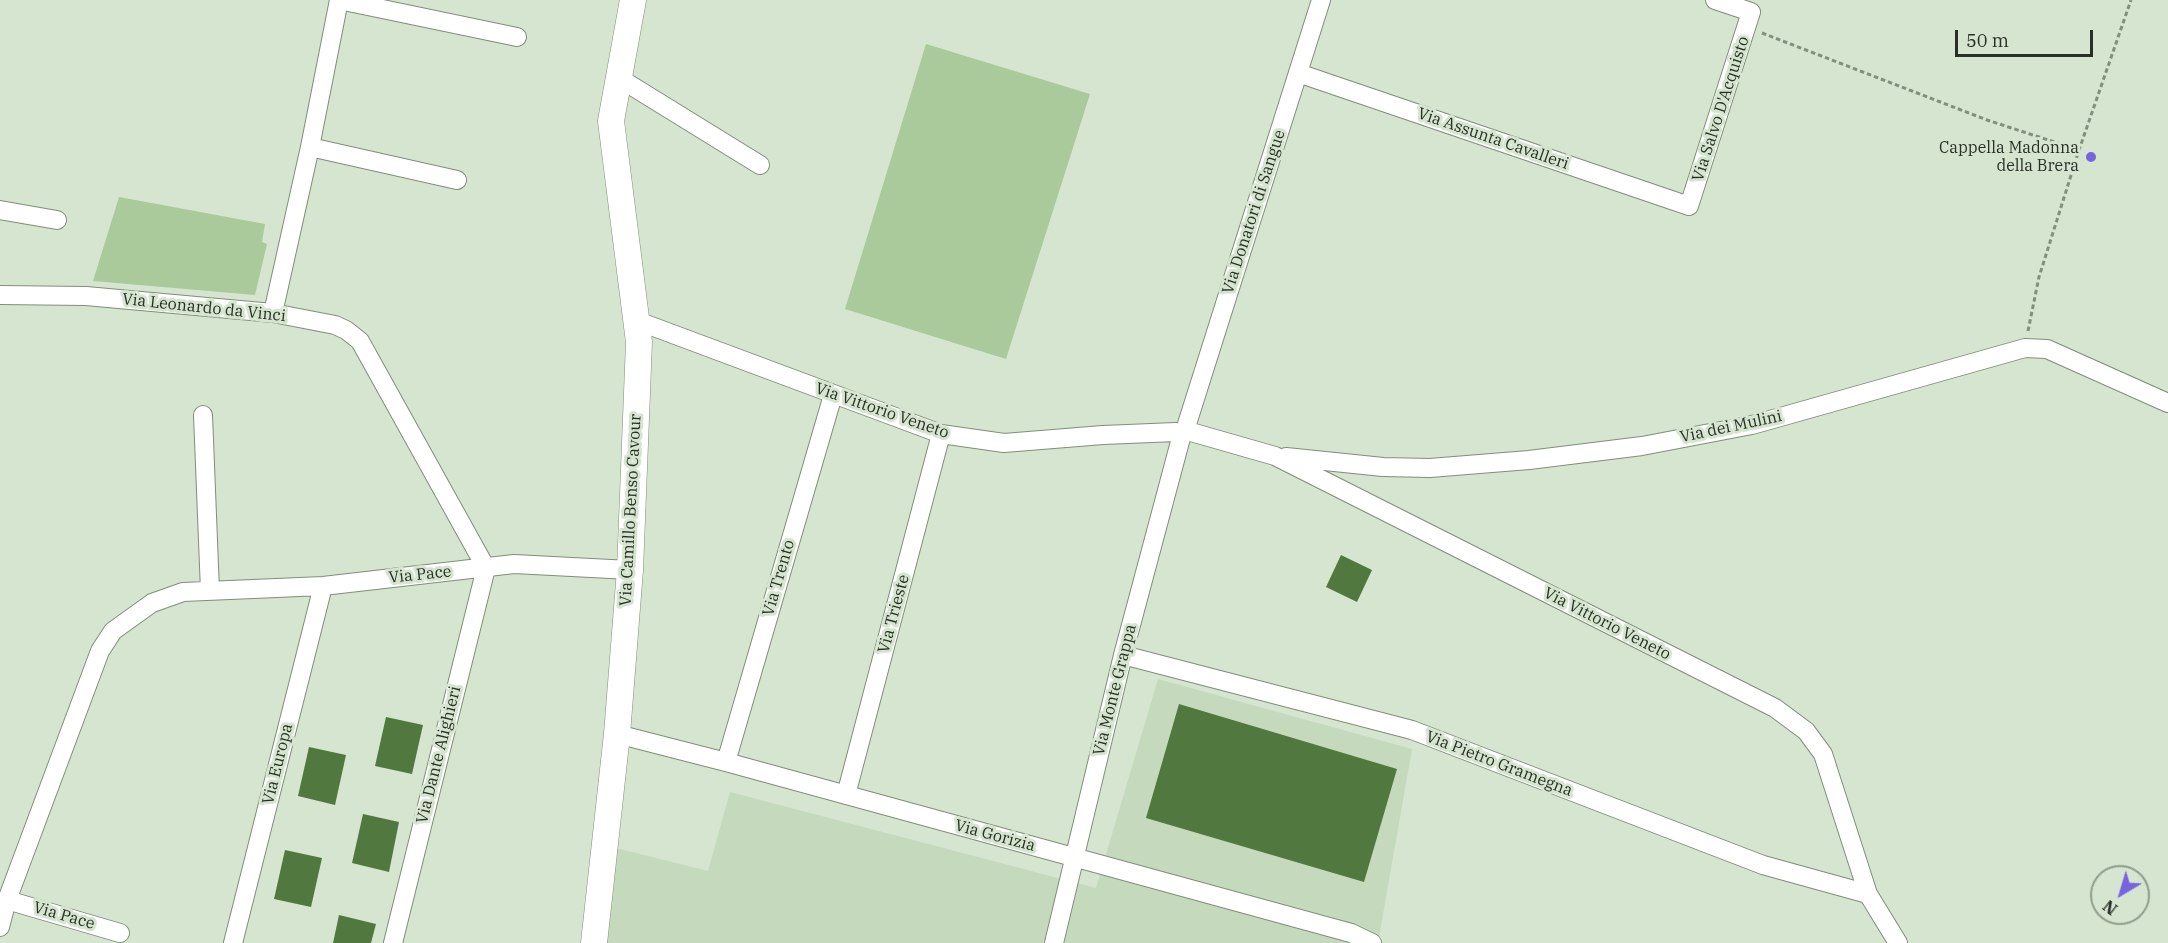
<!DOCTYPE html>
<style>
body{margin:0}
#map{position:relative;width:2168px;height:943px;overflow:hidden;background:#d5e5cf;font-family:"IBM Plex Serif",serif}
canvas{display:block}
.north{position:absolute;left:2090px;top:865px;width:60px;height:60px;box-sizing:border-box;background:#d5e5cf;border:2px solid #909c8c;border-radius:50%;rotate:218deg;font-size:16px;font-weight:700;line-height:24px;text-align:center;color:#292f27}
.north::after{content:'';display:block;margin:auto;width:21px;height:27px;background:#7764df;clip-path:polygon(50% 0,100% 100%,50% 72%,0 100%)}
.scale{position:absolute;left:1955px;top:30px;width:138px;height:27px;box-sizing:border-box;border:3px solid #292f27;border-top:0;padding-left:8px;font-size:18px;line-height:21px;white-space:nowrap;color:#292f27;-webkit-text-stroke:4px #d5e5cf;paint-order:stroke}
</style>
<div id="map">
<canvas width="2168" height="943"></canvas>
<div class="north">N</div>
<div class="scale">50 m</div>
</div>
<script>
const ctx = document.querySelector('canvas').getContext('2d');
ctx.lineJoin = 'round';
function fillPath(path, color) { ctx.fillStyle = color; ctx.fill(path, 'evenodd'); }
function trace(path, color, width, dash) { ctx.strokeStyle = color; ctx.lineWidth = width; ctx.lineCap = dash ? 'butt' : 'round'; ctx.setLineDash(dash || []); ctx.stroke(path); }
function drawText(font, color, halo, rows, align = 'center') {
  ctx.font = font + ' "IBM Plex Serif",serif'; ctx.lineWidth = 6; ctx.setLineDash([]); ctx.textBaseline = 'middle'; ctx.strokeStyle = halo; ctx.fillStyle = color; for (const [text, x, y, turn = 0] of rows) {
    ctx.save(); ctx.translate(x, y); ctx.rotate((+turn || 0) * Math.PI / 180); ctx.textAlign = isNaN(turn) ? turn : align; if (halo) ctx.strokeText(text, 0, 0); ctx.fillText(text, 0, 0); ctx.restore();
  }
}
fillPath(new Path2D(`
 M1158,679L1412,749L1378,943H606L616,848L708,871L730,792L1096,888Z`), '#c5dabd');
fillPath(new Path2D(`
 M926,44L1090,94L1006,359L845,309Z
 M119,197L265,224L262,242L267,244L255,295L93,281Z`), '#aaca9c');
fillPath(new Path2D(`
 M1341,555L1372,570L1357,602L1326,587Z
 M1179,704L1397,769L1364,882L1146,818Z
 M386,717L423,725L412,774L375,766Z
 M309,747L346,755L335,805L298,796Z
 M363,814L399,822L389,872L352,863Z
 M285,850L322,858L311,907L274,899Z
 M339,915L376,924L371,943H333Z`), '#51783e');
const street = new Path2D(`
 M339,0L517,37
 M1298,73L1689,206L1751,12L1715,0
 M619,78L760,165
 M310,147L457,180
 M0,210L57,220
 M0,295L86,296L273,313L335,325L346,330L360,341L486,568L393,943
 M273,313L310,147L339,0
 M635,320L941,434L1004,443L1103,435L1176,432
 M203,415L210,591
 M1187,424L1321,0
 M1191,432L1275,456L1775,708L1806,731L1823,754L1868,894L1898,943
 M1286,457L1383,467L1430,468L1529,460L1642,446L1752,425L2025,348L2047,349L2168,403
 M1123,655L1412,730L1763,865L1868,894
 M617,734L726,762L1351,933L1372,943
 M726,762L833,395
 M846,795L941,434
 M7,900L120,933
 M0,927L7,900L100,651L113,631L152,603L183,592L323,586L514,564L630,570
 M233,943L323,586
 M1054,943L1123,655L1181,438`);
const secondary = new Path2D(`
 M594,943L617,734L630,570L639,342L611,121L633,0`);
trace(street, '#808e7a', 20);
trace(secondary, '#808e7a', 27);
trace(new Path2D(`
 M1762,33L1987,120L2079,150
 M2028,331L2039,277L2079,150L2131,0`), '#838e7f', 3, [4.5, 3]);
trace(street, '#fff', 18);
trace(secondary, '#fff', 26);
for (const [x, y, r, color] of [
 [2091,157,6,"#7764df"]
]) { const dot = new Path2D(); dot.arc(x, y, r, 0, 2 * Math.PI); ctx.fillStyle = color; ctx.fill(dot); trace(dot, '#d5e5cf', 2); }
drawText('16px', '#292f27', '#d5e5cf', [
 ["Via Salvo D'Acquisto",1721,109,-72],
 ["Via Assunta Cavalleri",1493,139,19],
 ["Via Donatori di Sangue",1254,212,-72],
 ["Via Leonardo da Vinci",204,308,6],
 ["Via Vittorio Veneto",882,411,19],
 ["Via dei Mulini",1731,427,-12],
 ["Via Camillo Benso Cavour",631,510,-87],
 ["Via Pace",420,575,-6],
 ["Via Trento",779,578,-74],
 ["Via Trieste",894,614,-75],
 ["Via Vittorio Veneto",1607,624,27],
 ["Via Monte Grappa",1115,690,-76],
 ["Via Dante Alighieri",439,755,-76],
 ["Via Europa",278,764,-76],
 ["Via Pietro Gramegna",1499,764,21],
 ["Via Gorizia",995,836,15],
 ["Via Pace",64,916,16]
]);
drawText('16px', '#292f27', '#d5e5cf', [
 ["Cappella Madonna",2079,148],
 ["della Brera",2079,166]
], 'right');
</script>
